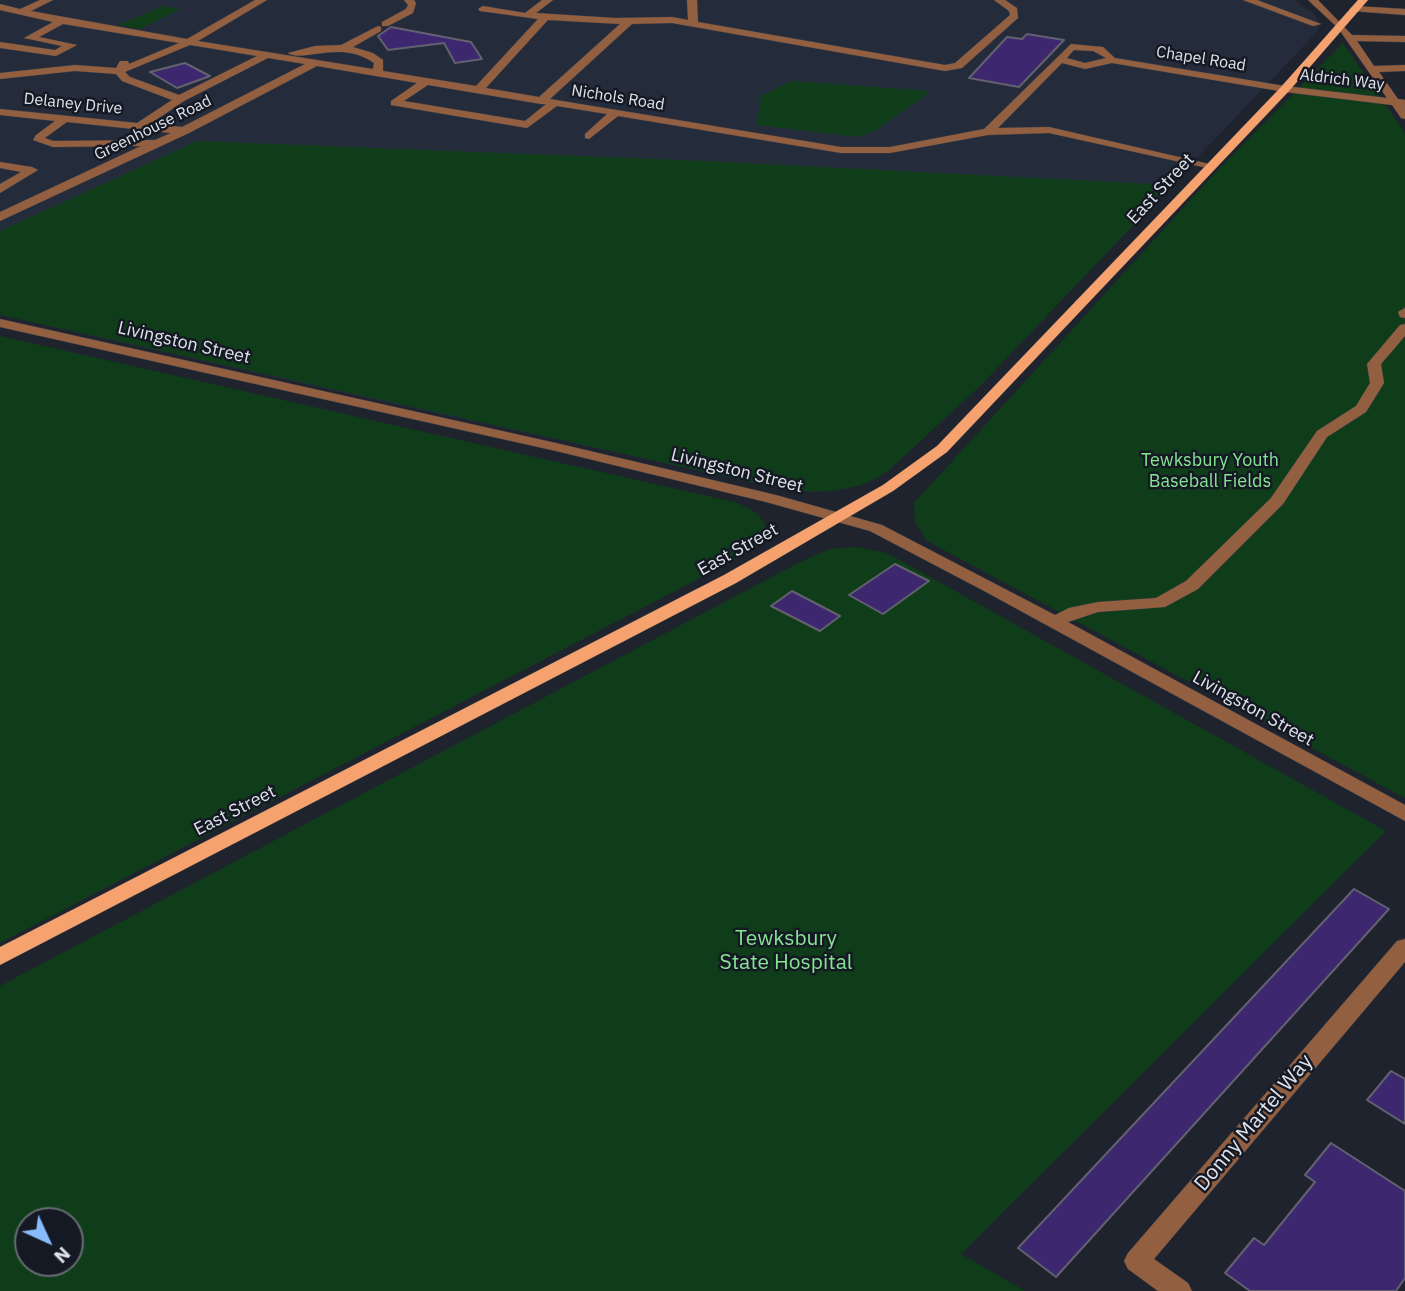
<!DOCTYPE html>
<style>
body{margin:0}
#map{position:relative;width:1405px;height:1291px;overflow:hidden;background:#1e232e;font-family:"IBM Plex Sans",sans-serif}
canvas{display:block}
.north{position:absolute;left:14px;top:1207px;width:70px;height:70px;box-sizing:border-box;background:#151924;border:2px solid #666a73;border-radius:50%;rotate:135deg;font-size:19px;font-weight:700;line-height:28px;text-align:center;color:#dfe3ea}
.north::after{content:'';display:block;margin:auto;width:24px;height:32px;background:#87bbfb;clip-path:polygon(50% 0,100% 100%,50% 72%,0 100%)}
</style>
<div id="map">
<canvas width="1405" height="1291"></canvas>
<div class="north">N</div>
</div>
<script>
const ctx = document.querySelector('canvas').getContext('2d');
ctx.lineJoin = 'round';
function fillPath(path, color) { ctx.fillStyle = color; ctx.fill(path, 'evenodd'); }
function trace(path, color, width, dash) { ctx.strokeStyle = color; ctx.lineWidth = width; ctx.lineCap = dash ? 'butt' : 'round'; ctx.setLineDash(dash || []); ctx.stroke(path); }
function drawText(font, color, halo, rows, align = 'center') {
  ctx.font = font + ' "IBM Plex Sans",sans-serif'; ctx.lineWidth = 5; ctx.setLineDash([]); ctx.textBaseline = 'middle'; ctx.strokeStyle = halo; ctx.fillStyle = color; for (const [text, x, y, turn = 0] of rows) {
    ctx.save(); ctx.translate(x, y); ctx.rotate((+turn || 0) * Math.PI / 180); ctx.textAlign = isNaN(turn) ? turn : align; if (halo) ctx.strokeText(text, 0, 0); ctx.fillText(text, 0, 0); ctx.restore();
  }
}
fillPath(new Path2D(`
 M0,0H1295L1314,14L1320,24L1317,32L981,385L888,471L871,481L852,487L806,492L782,489L326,389L0,315Z`), '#242b3b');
fillPath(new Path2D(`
 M163,6L180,9L140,29L118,25Z
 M1343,43L1405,133V798L927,541L915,522L914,503L1215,173Z
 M791,81L931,91L875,131L856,137L757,125L761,96Z
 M197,141L707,161L1171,185L981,385L888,471C857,493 818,494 782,489L0,315V231Z
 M0,336L734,502C764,511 780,534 748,553L0,943Z
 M856,547L887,553L905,563L1386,831L961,1254L1025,1291H0V986L800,562L830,549ZM28,1221H70V1263H28Z`), '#103d19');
const building = new Path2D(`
 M391,27L471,42L482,59L455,63L444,43L388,50L378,36Z
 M1027,34L1064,40L1019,87L969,78L1007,37L1022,39Z
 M185,63L210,76L177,88L150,72Z
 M895,564L929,581L883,614L849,595Z
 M792,591L840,616L820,631L771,606Z
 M1354,889L1389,909L1056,1277L1018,1248Z
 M1391,1071L1405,1079V1124L1367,1100Z
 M1331,1143L1405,1191V1278L1396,1291H1250L1225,1273L1254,1238L1264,1245L1315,1182L1305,1175Z`);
fillPath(building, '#3d286f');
trace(building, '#63616f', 2);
const minor = new Path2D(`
 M40,0H53L31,11L187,39L255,0H267L198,41L373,69L374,63C341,39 303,63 288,53L315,46L341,45L378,26L381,27V31L353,47L373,53L383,60V71L476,86L538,19L480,11L478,9L483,6L525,13L542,0H553L536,13L615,18L672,17L688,20L687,0H697L698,22L945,65L955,63L1010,15L1009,11L994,0H1005L1017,8L1018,18L962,68L945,71L672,23L632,24L550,99L841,147H890L984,129L1071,44L1103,47L1115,58L1285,86L1387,98L1338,28L1308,0H1318L1352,35L1405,36V42L1357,41L1374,66L1405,65V71L1379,72L1398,99L1405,100V119L1401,118L1392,105L1285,92L1112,63L1085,69L1062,63L998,128L1049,127L1218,166L1212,169L1049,133L988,135L890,153H841L618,116L589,139L585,138V134L607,114L557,106L527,128L391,105V101L417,83L317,66L189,133L0,221V212L141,146L53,147L33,140L36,135L55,121L0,115V109L137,123L172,100L122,81L116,74L75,71L0,79V73L75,65L116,68L120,61H128L129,64L179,43L63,24L39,37L77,45L56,56L0,48V42L55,50L62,46L24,38L53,22L0,10V4L20,9ZM548,20L620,24L539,97L486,88ZM190,45L257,56L179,95L130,77L125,72ZM1074,50L1093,51L1106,58L1085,63L1067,58ZM268,58L305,64L182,127L150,124L184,101ZM428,85L541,104H546L525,121L404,101ZM67,122L171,133L155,140L53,141L45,138Z
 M404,0H414L416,3L413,13L388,26H382V22L406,9L408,5Z
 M1243,0H1257L1321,24L1313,26Z
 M1355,6L1405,9V15L1352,11L1350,9Z
 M0,162L32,167L38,170L0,193V184L21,172L0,168Z
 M1405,308V318L1400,317L1398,312Z
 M0,319L556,443L776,495L882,525L1055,615L1069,608L1098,602L1156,598L1186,581L1271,498L1317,431L1356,406L1370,383L1367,364L1400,325L1405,324V336L1381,364L1384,383L1366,412L1327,437L1283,504L1198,589L1165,607L1098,612L1068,622L1405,805V821L986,592L870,531L766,502L556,451L0,327Z
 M1405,939V962L1154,1259L1188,1283L1192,1291H1158L1128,1269L1124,1261L1128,1253L1397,941Z`);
const major = new Path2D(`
 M1358,0H1368L1289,91L947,452L893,491L736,583L0,965V947L724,575L883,485L937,446L1281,87Z`);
trace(minor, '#393e48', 1);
trace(major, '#393e48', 1);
fillPath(minor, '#926041');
fillPath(major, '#f5a26e');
drawText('16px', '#dfe3ea', '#151924', [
 ["Chapel Road",1201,59,9],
 ["Aldrich Way",1342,80,7],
 ["Nichols Road",618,98,9],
 ["Delaney Drive",73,104,6],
 ["Greenhouse Road",153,128,-26]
]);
drawText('18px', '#dfe3ea', '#151924', [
 ["East Street",1161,189,-47],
 ["Livingston Street",184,343,13],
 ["Livingston Street",737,471,14],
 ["East Street",738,550,-29],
 ["Livingston Street",1253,709,29],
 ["East Street",235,811,-27]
]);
drawText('18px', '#85e592', '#151924', [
 ["Tewksbury Youth",1210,461],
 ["Baseball Fields",1210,482]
]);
drawText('21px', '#85e592', '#151924', [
 ["Tewksbury",786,939],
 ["State Hospital",786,963]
]);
drawText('21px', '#dfe3ea', '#151924', [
 ["Donny Martel Way",1254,1123,-50]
]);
</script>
